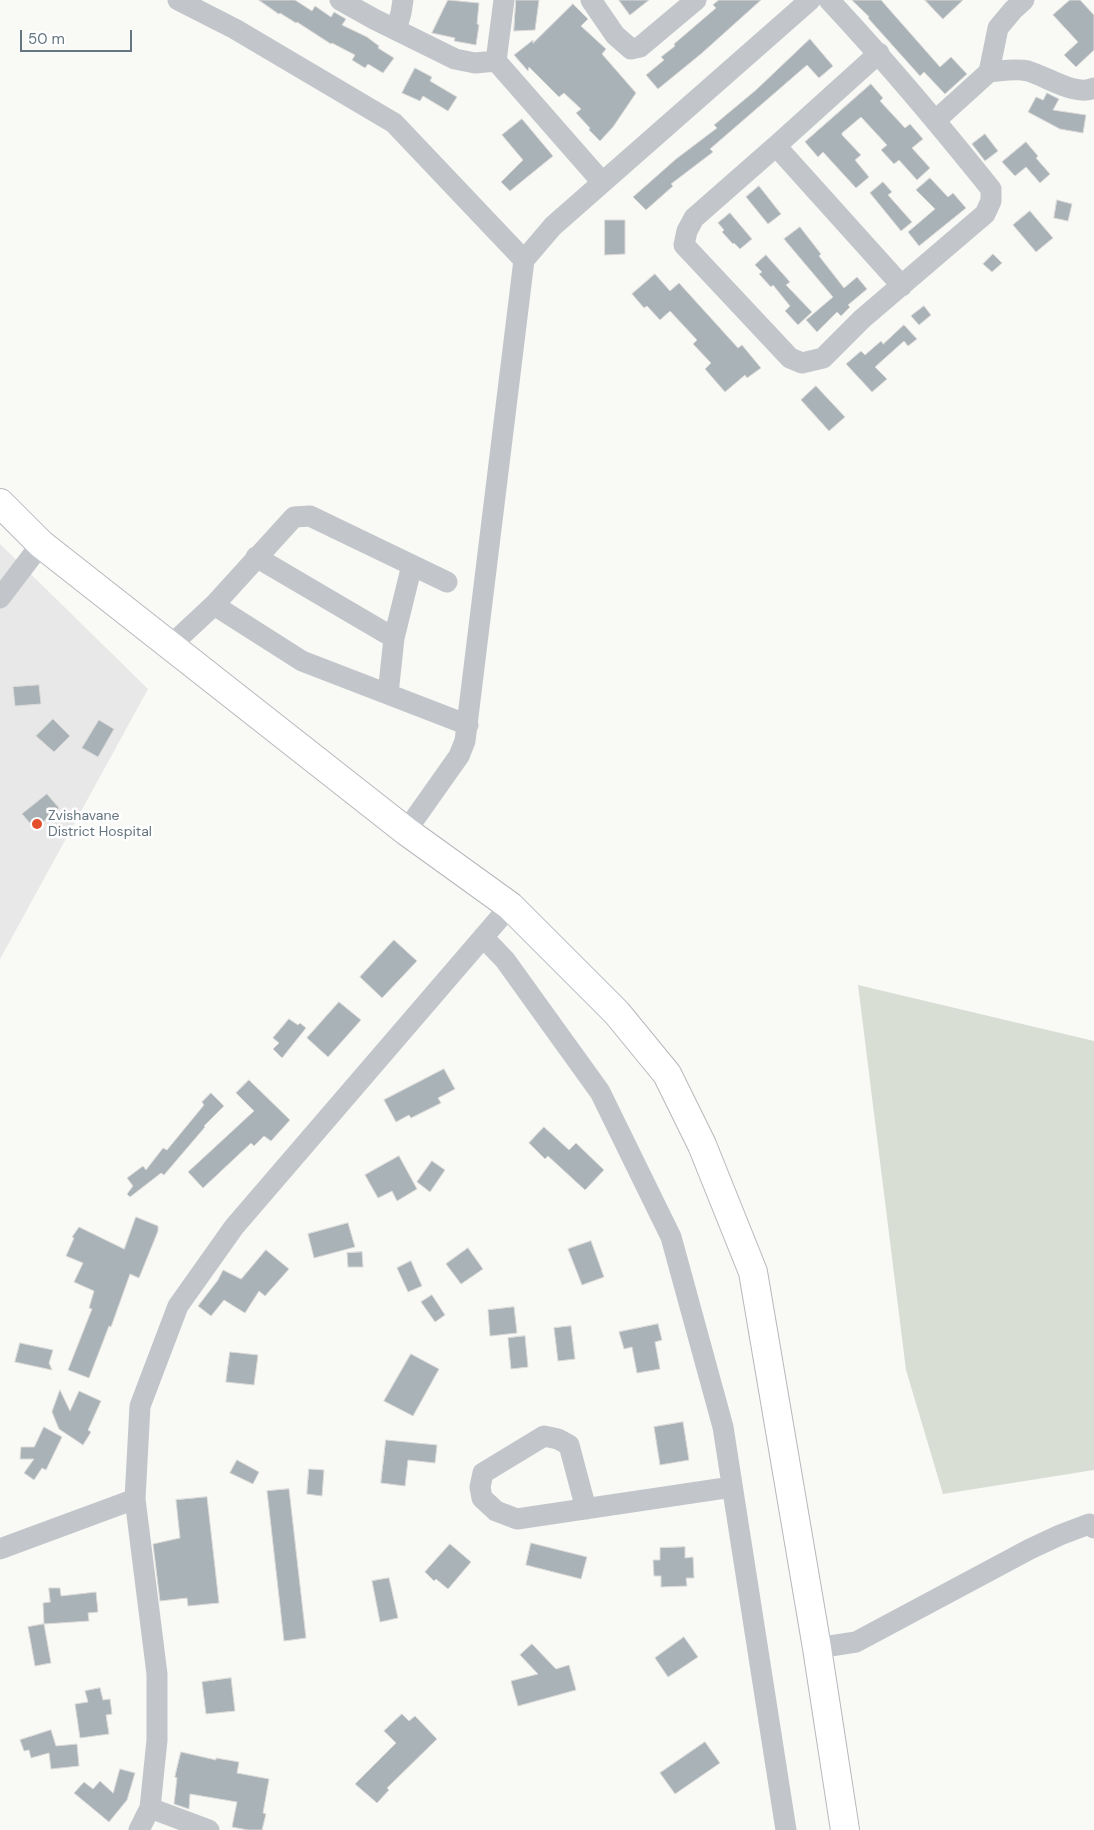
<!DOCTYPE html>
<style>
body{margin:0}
#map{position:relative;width:1094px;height:1830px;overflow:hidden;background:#f9f9f6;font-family:"DM Sans",sans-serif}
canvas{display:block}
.scale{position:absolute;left:20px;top:30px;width:112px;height:22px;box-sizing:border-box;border:2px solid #647681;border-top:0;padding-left:6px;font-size:15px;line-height:18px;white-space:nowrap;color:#647681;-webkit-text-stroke:4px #fff;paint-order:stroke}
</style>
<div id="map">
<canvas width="1094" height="1830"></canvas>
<div class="scale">50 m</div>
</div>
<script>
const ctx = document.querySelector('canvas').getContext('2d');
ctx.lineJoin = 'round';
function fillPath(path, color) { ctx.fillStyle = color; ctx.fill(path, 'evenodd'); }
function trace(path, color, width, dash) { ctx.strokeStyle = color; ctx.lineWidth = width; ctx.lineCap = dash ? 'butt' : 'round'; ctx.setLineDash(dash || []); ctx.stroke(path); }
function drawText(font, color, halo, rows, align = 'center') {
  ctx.font = font + ' "DM Sans",sans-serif'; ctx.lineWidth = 5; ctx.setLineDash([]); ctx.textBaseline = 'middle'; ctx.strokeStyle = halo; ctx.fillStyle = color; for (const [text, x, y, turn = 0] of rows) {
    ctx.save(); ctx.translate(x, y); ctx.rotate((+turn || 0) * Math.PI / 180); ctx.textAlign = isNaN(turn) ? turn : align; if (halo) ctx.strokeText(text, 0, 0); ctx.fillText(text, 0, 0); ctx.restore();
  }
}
fillPath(new Path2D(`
 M0,544L148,689L0,959Z`), '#e7e8e7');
fillPath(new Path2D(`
 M858,985L1094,1041V1470L943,1494L906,1370Z`), '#d9ded5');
const building = new Path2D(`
 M259,0H295L312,11L315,6L331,17L334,12L346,19L342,25L367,37L379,46L378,48L394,58L383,73L368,64L365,68L352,60L355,55L332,43L331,44L297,22L296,23L280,13L279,14Z
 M448,0L479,3L477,24L479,25L476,45L454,41L455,38L432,33Z
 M516,0H539L535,30L514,31Z
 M619,0H649L630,15Z
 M719,0H761L702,53L658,89L646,75L664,60L661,57L675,46L674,44L716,8L713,5Z
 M852,0H881L940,67L951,57L967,74L945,94L924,72L920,76L868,18L869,17Z
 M925,0H963L943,19Z
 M1070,0H1080L1094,15V50L1076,67L1064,55L1078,42L1053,15Z
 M573,4L588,19L581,26L606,49L602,54L636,93L613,127L600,141L589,130L590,128L576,113L581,109L564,93L559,97L529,67L528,71L514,55L533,40V43Z
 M810,39L833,66L819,78L807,65L710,149L713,152L671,184L673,186L646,210L633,197L676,159L717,128L714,125L756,90Z
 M415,68L432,77L430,81L457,97L448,111L423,96L420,101L402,93Z
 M871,84L883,98L880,101L905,128L910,124L923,139L912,148L930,168L917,180L899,160L894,164L881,150L887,145L861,117L842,133V135L861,155L855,160L869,177L856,188L823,152L818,157L805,142Z
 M1047,93L1059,99L1053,110L1086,115L1083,133L1060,129L1028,112L1036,97L1043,100Z
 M522,119L553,156L510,191L501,182L523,160L502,135Z
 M985,134L998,151L985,161L972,144Z
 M1026,142L1038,156L1036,158L1050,174L1040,183L1026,167L1015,176L1002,162Z
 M930,178L948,197L953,193L966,208L919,246L908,232L935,209L916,190Z
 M883,182L892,192L888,195L912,222L901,231L870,193Z
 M759,186L781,214L768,224L746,197Z
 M1057,200L1072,204L1068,221L1054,218Z
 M1030,211L1053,238L1036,252L1013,225Z
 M730,213L752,239L740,249L734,243L733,244L722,232L724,230L718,223Z
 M605,220H625V254L605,255Z
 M800,227L821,254L819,256L844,288L857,277L867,289L848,305L850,307L841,316L837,312L817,332L806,320L833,297L784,239Z
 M993,254L1002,263L992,272L983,264Z
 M766,255L790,282L786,285L812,312L798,325L785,311L790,306L773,285L771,287L759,274L762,272L755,265Z
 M655,274L670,291L679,283L738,348L742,345L761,368L747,378L745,375L725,392L705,369L711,363L693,344L697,340L670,311L660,320L647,306L644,308L632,294Z
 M924,306L931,315L919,325L911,316Z
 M904,325L917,339L908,346L904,341L875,367L887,379L872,392L846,364L861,351L865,355L881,341L883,344Z
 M816,386L845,417L829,431L801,400Z
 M39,685L41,704L15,706L13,687Z
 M53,719L70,736L54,752L36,736Z
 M99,720L114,729L98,757L82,748Z
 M47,794L59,808L35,829L22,814Z
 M394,940L417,961L382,998L360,977Z
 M339,1002L361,1020L328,1057L307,1038Z
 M289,1019L298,1025L300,1023L306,1028L282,1058L273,1049L279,1043L273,1038Z
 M444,1069L455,1089L438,1098L441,1103L411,1118L409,1115L396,1122L384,1100Z
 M249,1080L290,1120L271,1141L264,1136L254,1146L251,1143L203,1188L188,1172L254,1111L236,1093Z
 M211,1093L224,1106L204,1126L205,1127L164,1175L161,1173L130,1197L127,1194L133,1186L127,1178L143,1166L146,1170L163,1148L167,1150L204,1105L202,1102Z
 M544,1127L569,1150L576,1143L604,1170L585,1190L548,1156L545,1159L529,1143Z
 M399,1156L417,1189L397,1201L392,1191L378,1198L365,1175Z
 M432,1161L445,1170L430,1192L417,1182Z
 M136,1217L158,1226V1231L139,1278L130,1274L111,1327L109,1326L89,1378L68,1370L92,1309L89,1308L94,1291L74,1282L83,1263L66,1256L74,1238L72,1237L79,1227L124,1249Z
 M348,1223L355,1247L314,1258L308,1234Z
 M591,1241L604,1277L582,1285L568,1249Z
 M468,1248L483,1269L461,1284L446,1264Z
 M266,1250L289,1269L265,1296L259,1291L245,1313L224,1300L211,1316L198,1306L218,1280L223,1270L241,1279Z
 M362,1252L363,1267H348L347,1253Z
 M411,1261L422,1286L408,1292L397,1268Z
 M432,1295L445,1315L435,1322L421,1302Z
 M514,1307L517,1333L490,1336L488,1310Z
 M658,1324L662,1340L655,1342L660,1369L637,1373L632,1347L624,1349L619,1332Z
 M571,1326L575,1359L558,1361L554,1328Z
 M525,1336L528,1367L511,1369L508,1338Z
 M20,1343L53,1350L49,1363L52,1370L15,1362Z
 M230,1352L258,1355L254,1385L226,1382Z
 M411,1354L439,1369L413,1416L384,1401Z
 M60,1390L70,1411L79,1391L101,1401L88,1430L91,1432L83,1445L59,1429L52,1412Z
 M683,1422L689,1460L660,1465L654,1427Z
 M44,1427L62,1437L46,1470L42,1468L34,1480L24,1473L34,1459H20L21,1447H34Z
 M386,1440L437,1445L435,1463L408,1460L405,1486L381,1483Z
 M237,1460L259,1472L253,1484L230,1473Z
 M309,1469L324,1470L322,1496L307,1494Z
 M289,1489L306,1638L284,1641L267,1491Z
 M207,1497L219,1603L188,1606L187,1598L160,1601L153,1544L180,1538L176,1500Z
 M531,1543L587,1557L581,1579L526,1565Z
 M450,1544L471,1562L448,1589L436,1579L434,1581L425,1572Z
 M685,1547V1558L693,1557L694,1578H686L687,1586L661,1587V1576H654L653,1560H660V1548Z
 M389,1578L398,1618L380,1622L372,1581Z
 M49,1588H60L61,1596L96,1592L98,1612L88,1613L89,1621L44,1624L43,1603L50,1602Z
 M44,1624L51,1663L35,1666L28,1627Z
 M684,1637L698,1657L668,1677L655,1658Z
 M532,1644L556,1669L569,1665L576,1690L518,1706L511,1681L538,1674L520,1655Z
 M231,1678L235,1711L206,1714L202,1682Z
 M100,1688L103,1700L110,1699L112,1714L106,1715L109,1734L80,1738L75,1704L88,1702L85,1691Z
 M402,1714L409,1721L415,1716L437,1739L387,1788L389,1790L377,1803L355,1784L396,1743L384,1731Z
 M51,1730L56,1746L77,1744L79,1766L51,1769L49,1753L31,1758L29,1750L24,1751L20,1740Z
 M705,1742L720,1763L675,1794L660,1773Z
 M181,1752L216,1760V1758L239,1762L237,1773L269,1779L263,1813L266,1814L262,1830H248L232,1827L237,1802L190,1794L189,1809L174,1804L177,1778L175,1777Z
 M120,1769L135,1773L127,1800L109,1822L74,1793L84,1782L93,1789L100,1781L113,1793Z`);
fillPath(building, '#a9b2b7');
trace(building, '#dbdad8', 1);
const highway = new Path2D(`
 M0,503L41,544L406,831L510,906L617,1013L667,1074L702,1145L753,1272L817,1648L845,1830`);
trace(highway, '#b5b9bc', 30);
trace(new Path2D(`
 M178,0L235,29L394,123L524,260
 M340,0L374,19L455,59L475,63L496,61L602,182
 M591,0L615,35L631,49L640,47L696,0
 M396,30L401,13L403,0
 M879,53L776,146L902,286
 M496,61L504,0
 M989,72L998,28L1013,10L1024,0
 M936,120L989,72C1001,71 1016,68 1028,71C1046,76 1076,97 1094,88
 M776,146L694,218L687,231L684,245L790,358L802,363L823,358L862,319L985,214L991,201V189C939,124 886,61 829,0
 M256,557L394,638
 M0,598L41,544
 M214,605L302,661L468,725
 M170,646L214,605L294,517L310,516L447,582
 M388,694L394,638L412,565
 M406,831L459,756L465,741L524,260L553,226L810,0
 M483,937L505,960L600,1092L671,1237L723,1427L786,1830
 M586,1509L569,1445L558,1439L544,1436L483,1473L480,1487L482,1498L496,1511L517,1519L732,1487
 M0,1549L135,1499
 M817,1648L856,1642L1030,1549L1060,1535L1089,1524L1094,1528
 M150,1808L209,1830
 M139,1830L150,1808L157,1740V1674L135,1499L140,1406L178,1306L234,1227L510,906`), '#c2c6ca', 21);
trace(highway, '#fff', 28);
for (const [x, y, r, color] of [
 [37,824,6,"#e44e2b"]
]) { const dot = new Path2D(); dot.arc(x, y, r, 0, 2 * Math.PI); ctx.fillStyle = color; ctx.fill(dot); trace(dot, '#fff', 2); }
drawText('14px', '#647681', '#fff', [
 ["Zvishavane",48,816],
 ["District Hospital",48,832]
], 'left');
</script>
